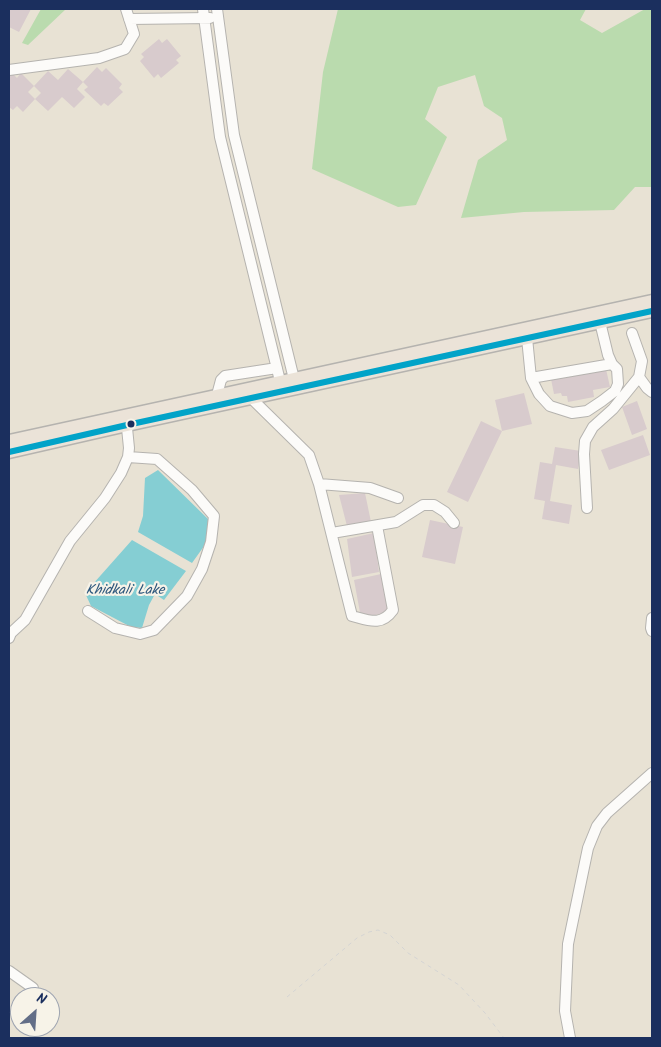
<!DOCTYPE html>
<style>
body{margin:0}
#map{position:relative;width:661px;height:1047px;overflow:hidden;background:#e8e2d4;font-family:Kalam,sans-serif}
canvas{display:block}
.frame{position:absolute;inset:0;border:10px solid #1b2f5e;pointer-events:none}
.north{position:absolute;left:10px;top:987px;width:50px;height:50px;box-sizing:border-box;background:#f7f3e8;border:1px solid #9fa5b1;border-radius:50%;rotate:26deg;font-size:14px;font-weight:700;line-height:20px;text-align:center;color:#1b2f5e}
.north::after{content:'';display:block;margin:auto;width:18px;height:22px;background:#636e87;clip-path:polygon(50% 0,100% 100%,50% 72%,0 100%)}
</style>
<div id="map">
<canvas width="661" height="1047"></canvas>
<div class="frame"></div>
<div class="north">N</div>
</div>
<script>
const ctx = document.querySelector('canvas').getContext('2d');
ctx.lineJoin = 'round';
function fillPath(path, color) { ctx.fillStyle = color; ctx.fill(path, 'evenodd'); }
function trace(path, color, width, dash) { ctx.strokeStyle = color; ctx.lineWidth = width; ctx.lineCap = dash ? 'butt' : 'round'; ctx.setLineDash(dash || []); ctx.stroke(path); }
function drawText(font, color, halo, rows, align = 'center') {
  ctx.font = font + ' Kalam,sans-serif'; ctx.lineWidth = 4.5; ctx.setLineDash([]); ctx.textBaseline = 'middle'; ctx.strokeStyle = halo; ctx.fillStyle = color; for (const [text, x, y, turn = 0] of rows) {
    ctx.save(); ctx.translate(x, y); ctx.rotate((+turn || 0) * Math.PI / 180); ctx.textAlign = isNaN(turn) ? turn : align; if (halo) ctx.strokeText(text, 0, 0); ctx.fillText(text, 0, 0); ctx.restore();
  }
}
fillPath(new Path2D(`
 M41,9H66L28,45L22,43Z
 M338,9H586L580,20L602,33L645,9H652V187H635L614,210L524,212L461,218L478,160L507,140L502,118L484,106L475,75L438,87L425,119L447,137L416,205L398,207L312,169L323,72Z`), '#badbae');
fillPath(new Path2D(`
 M158,470L208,519L207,542L192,563L138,532L143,516L145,478Z
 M132,540L186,571L164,600L155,594L149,605L142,628L131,627L91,606L85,593Z`), '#85ced3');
fillPath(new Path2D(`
 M9,9H31L19,32L9,27Z
 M159,39L162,43L167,39L181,56L176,60L179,63L161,78L158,74L154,78L140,61L144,57L141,54Z
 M97,67L102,72L106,68L122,84L119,88L123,92L108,106L104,103L101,106L84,90L88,87L83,82Z
 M68,69L83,82L77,89L85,97L74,108L62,97L48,111L35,99L41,93L34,86L28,92L35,99L23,112L17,106L13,110L9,107V77L12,73L17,78L21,73L34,86L48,71L58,80Z
 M606,369L610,387L593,390L594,397L568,402L567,396H562L561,393L554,394L551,379Z
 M524,393L532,424L502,431L495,400Z
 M637,401L647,429L632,435L622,407Z
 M481,421L502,431L468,502L447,492Z
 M643,435L650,455L609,470L601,450Z
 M555,447L581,451L578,469L556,465L550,501L572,505L569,524L542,519L545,501L534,499L540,462L552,464Z
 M365,493L371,522L347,526L339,495Z
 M430,520L463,527L455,564L422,557Z
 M374,533L379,572L352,577L347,539Z
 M381,574L389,612L361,618L354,580Z`), '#d8cbcd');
const minor = new Path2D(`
 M203,9L220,137L280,381
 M217,9L234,135L294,379
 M129,19L210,18
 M9,70L99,58L125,49L134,34L126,9
 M527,338L531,378L539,394L550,406L572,413L587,411L602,401L615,391L618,384L617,369L612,364L608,355L600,322
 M639,377L647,388L652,392
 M531,378L612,364
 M217,395L221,380L225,376L277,368
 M251,398L309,455L319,484L370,488L398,498
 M319,484L352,616C368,620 381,627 393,610L378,531
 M587,508L584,454L585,441L593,427L613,409L639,377L642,361L632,333
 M332,533L396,522L423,505H434L445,512L454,523
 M88,611L115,628L140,634L154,630L187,596L202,569L211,542L214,516L192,490L157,459L128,457
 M652,618L651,628L652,631
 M9,638L11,633L25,620L70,541L105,498L121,473L128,457L129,448L126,418
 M9,971L33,988
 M570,1038L565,1011L568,944L588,848L597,826L607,813L652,773`);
const major = new Path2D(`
 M9,441L652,301
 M9,452L127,425L652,311`);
trace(minor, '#b5b3af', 12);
trace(major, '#b5b3af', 15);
trace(new Path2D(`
 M287,997L357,938L369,932L378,930L390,935L408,953L459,985L485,1013L504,1038`), '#d4d4d3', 1, [4, 4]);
trace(minor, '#fcfbf9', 10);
trace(major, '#ebe3d8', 12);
trace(new Path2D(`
 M9,452L127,425L652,311`), '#01a3c8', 6);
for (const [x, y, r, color] of [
 [131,424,4.5,"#1b2f5e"]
]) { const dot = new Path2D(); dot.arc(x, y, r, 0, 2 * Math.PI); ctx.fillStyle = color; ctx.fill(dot); trace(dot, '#f7f3e8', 2); }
drawText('italic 14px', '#2b557b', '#f7f3e8', [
 ["Khidkali Lake",125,592]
]);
</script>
